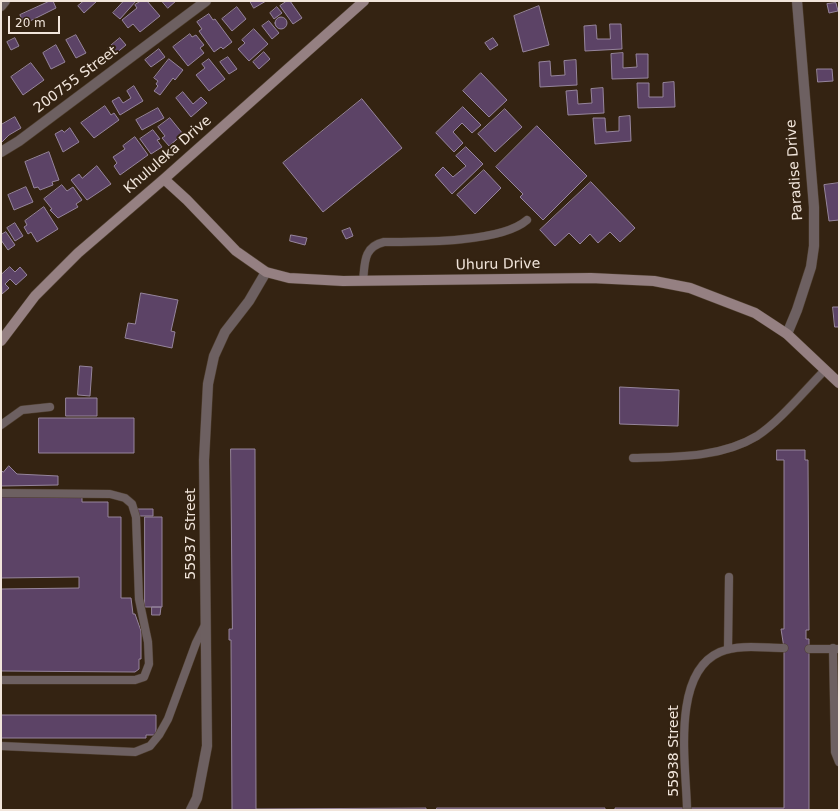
<!DOCTYPE html>
<style>
body{margin:0}
#map{position:relative;width:840px;height:811px;overflow:hidden;background:#342312;font-family:"DejaVu Sans",sans-serif}
canvas{display:block}
.frame{position:absolute;inset:0;border:2px solid #f1e5db;pointer-events:none}
.scale{position:absolute;left:8px;top:16px;width:52px;height:18px;box-sizing:border-box;border:2px solid #f1e5db;border-top:0;padding-left:5px;font-size:12px;line-height:14px;white-space:nowrap;color:#f1e5db;-webkit-text-stroke:3px #342312;paint-order:stroke}
</style>
<div id="map">
<canvas width="840" height="811"></canvas>
<div class="frame"></div>
<div class="scale">20 m</div>
</div>
<script>
const ctx = document.querySelector('canvas').getContext('2d');
ctx.lineJoin = 'round';
function fillPath(path, color) { ctx.fillStyle = color; ctx.fill(path, 'evenodd'); }
function trace(path, color, width, dash) { ctx.strokeStyle = color; ctx.lineWidth = width; ctx.lineCap = dash ? 'butt' : 'round'; ctx.setLineDash(dash || []); ctx.stroke(path); }
function drawText(font, color, halo, rows, align = 'center') {
  ctx.font = font + ' "DejaVu Sans",sans-serif'; ctx.lineWidth = 4; ctx.setLineDash([]); ctx.textBaseline = 'middle'; ctx.strokeStyle = halo; ctx.fillStyle = color; for (const [text, x, y, turn = 0] of rows) {
    ctx.save(); ctx.translate(x, y); ctx.rotate((+turn || 0) * Math.PI / 180); ctx.textAlign = isNaN(turn) ? turn : align; if (halo) ctx.strokeText(text, 0, 0); ctx.fillText(text, 0, 0); ctx.restore();
  }
}
const building = new Path2D(`
 M50,1H53L56,8L24,24L20,15Z
 M84,1H97L84,13L78,6Z
 M124,1H136L120,19L113,13Z
 M141,1H147L160,16L140,32L133,24L128,28L122,20L137,8L135,5Z
 M162,1H176L168,8Z
 M250,1H266L254,8Z
 M287,1H290L302,18L293,24L280,6Z
 M836,3L838,11L829,13L827,4Z
 M539,6L549,45L523,52L514,16Z
 M237,7L246,19L232,31L222,19Z
 M277,7L282,13L274,19L270,13Z
 M209,14L213,20L215,19L232,42L223,49L221,47L214,52L199,31L202,29L197,22Z
 M275 23a6 6 0 1 1 12 0a6 6 0 1 1-12 0Z
 M269,21L279,33L272,39L262,26Z
 M610,24H621L622,49L585,51L584,26L596,25L597,39H610Z
 M254,29L268,44L249,61L238,49L245,43L242,40Z
 M190,34L192,37L196,35L204,45L200,48L204,53L188,66L173,47Z
 M76,35L86,53L76,58L66,40Z
 M15,38L19,46L11,50L7,42Z
 M120,38L126,45L114,55L108,48Z
 M493,38L498,45L490,50L485,43Z
 M56,45L65,62L51,69L43,53Z
 M159,49L165,57L151,67L145,60Z
 M264,52L270,59L259,69L253,62Z
 M623,53V68L637,67L636,54H648V78L612,79L611,54Z
 M228,57L237,69L229,74L220,62Z
 M169,59L183,70L175,80L173,78L160,95L154,91L158,86L156,84L158,81L154,78Z
 M209,59L225,79L209,91L196,75L205,68L202,64Z
 M576,60L577,85L540,87L539,62L550,61L551,76L565,75L564,61Z
 M31,63L44,80L23,95L11,77Z
 M817,69H832L833,81L818,82Z
 M481,73L507,100L489,117L463,91Z
 M674,82L675,107L638,108L637,83H649V97H663V83Z
 M134,86L143,101L120,115L112,101L119,97L123,103L131,98L127,91Z
 M603,88L604,113L568,115L566,91L577,90L578,104L592,103L591,89Z
 M183,92L193,104L201,97L207,103L191,117L176,98Z
 M362,99L402,148L323,212L283,163Z
 M105,106L111,115L114,113L119,120L94,138L81,123Z
 M463,107L481,125L472,133L462,123L453,132L463,143L454,152L436,133Z
 M158,108L164,118L142,130L136,120Z
 M505,109L522,127L495,152L478,134Z
 M630,116L631,141L595,144L593,118H605L606,132L619,131V117Z
 M15,117L21,128L9,135L1,143V125Z
 M170,118L183,134L169,146L162,138L165,136L158,127Z
 M537,126L587,176L543,220L520,197L523,194L496,167Z
 M70,128L79,142L63,152L55,134L62,130L64,132Z
 M153,130L160,139L157,140L162,147L151,154L140,139Z
 M135,137L148,155L120,175L114,166L117,163L113,157L125,149L123,146Z
 M466,147L483,164L452,194L435,175L443,167L453,177L466,166L456,156Z
 M49,152L59,180L52,182L53,185L40,190L38,187L34,188L25,162Z
 M97,166L111,184L87,200L71,180L79,174L82,178Z
 M484,170L501,188L475,214L457,195Z
 M591,182L635,228L620,242L610,232L598,243L590,234L580,244L569,233L555,246L540,230Z
 M839,183V220L829,221L824,185Z
 M62,185L67,191L73,187L82,200L76,204L78,207L58,218L50,210L52,209L44,199Z
 M26,187L33,202L14,210L8,195Z
 M44,207L58,229L37,242L31,232L28,234L24,227L27,225L25,221Z
 M15,223L23,236L15,241L7,228Z
 M350,228L353,236L346,239L342,231Z
 M6,232L15,245L8,250L1,240V235Z
 M291,235L307,238L305,245L290,241Z
 M10,267L15,272L20,267L27,275L16,285L10,279L5,284L9,288L2,294L1,275Z
 M141,293L178,300L171,331L175,332L172,348L125,338L128,323L135,324Z
 M833,307H839V327H835Z
 M80,366L92,367L90,396L78,395Z
 M620,387L679,390L678,426L620,424Z
 M66,398H97V416H66Z
 M39,418H134V453H39Z
 M231,449H255L256,809L426,808V810H232L231,640H229V629H232Z
 M777,450H805V460H808L809,630H806V639H809V810H615V808H784V648L781,629H784V460H777Z
 M9,466L17,474L58,476V485L1,486V470L3,472Z
 M1,496H82V502H108V517H121V598H131L133,614H135L141,631V659H139V669L135,672L1,671V589L79,588V577L1,578Z
 M138,509H153V516H138Z
 M145,517H162V607H145Z
 M152,607H161L160,615H152Z
 M1,715H156V735H146V738H1Z
 M437,808H605V810H437Z`);
fillPath(building, '#5c4366');
trace(building, '#96859c', 1);
const lane = new Path2D(`
 M363,281C365,263 363,247 384,242C418,242 501,243 527,220
 M1,425L22,410L50,407
 M633,458C674,457 721,458 757,436C780,421 805,390 825,370
 M1,493L110,494L125,498L132,504L136,517L139,599L148,642L149,664L144,677L135,680H1
 M833,648L835,752L839,762
 M728,649L729,577
 M809,649H839
 M1,746L135,752L150,746L159,735L168,719L196,643L205,625
 M687,808C686,765 671,673 720,652C739,644 764,648 784,648`);
const street = new Path2D(`
 M1,6L5,1
 M1,152L19,141L206,1
 M787,334L797,310L811,267L814,246V207L797,1
 M191,810L197,798L207,746L204,460L208,384L214,356L225,332L249,301L266,272`);
const secondary = new Path2D(`
 M164,179L187,200L236,251L266,272L289,278L343,281L591,278L654,281L690,288L755,313L787,334L839,383
 M1,341L35,296L78,253L164,179L364,1`);
trace(lane, '#4e3e2e', 9);
trace(street, '#4e3e2e', 11);
trace(secondary, '#4e3e2e', 11);
trace(lane, '#6d6061', 8);
trace(street, '#6d6061', 10);
trace(secondary, '#958082', 10);
drawText('14px', '#f1e5db', '#342312', [
 ["200755 Street",76,80,-37],
 ["Khululeka Drive",168,155,-41],
 ["Paradise Drive",795,170,-94],
 ["Uhuru Drive",498,265,-1],
 ["55937 Street",191,534,-90],
 ["55938 Street",674,751,-90]
]);
</script>
